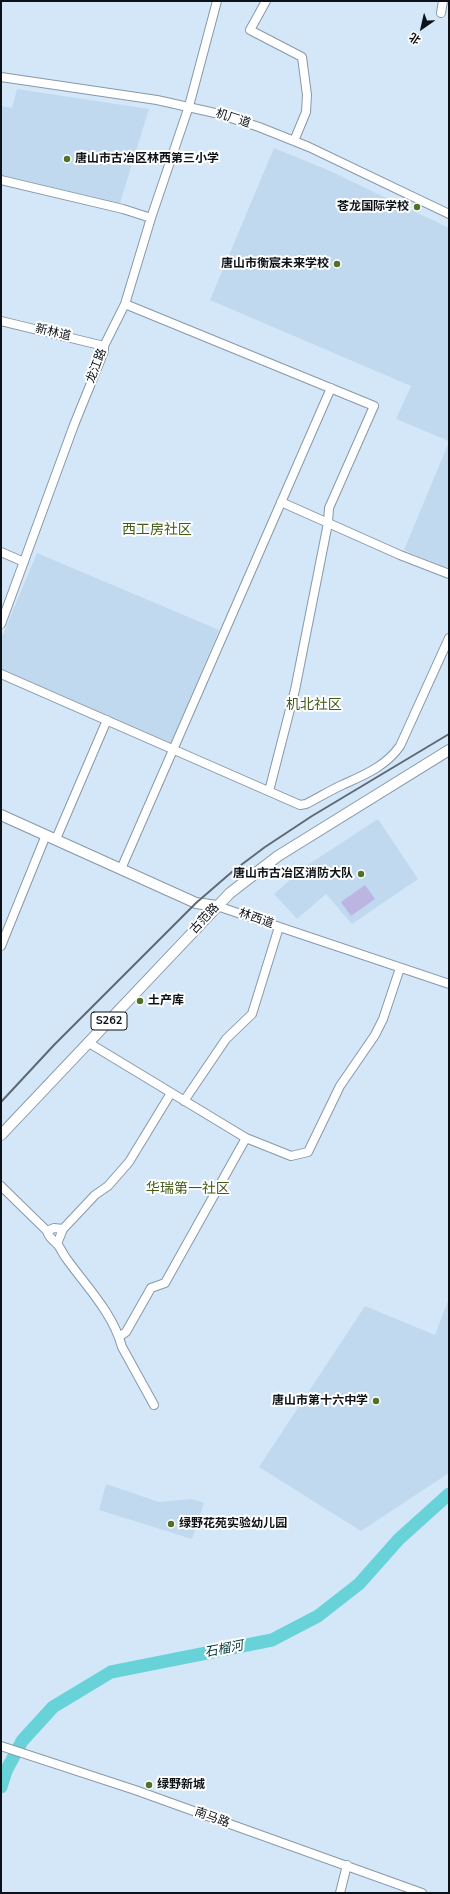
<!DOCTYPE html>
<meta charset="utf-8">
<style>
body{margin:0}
#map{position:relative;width:450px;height:1894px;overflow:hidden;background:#d4e7f8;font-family:"Nunito Sans","Noto Sans SC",sans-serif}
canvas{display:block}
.frame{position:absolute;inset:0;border:2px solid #0c1218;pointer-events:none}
.north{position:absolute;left:402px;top:8px;width:40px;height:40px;-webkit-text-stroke:3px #fff;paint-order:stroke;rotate:214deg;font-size:11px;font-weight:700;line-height:16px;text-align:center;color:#0c1218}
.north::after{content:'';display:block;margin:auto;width:14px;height:18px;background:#0c1218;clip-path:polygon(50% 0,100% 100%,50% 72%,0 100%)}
</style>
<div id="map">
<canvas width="450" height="1894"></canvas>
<div class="frame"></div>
<div class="north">北</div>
</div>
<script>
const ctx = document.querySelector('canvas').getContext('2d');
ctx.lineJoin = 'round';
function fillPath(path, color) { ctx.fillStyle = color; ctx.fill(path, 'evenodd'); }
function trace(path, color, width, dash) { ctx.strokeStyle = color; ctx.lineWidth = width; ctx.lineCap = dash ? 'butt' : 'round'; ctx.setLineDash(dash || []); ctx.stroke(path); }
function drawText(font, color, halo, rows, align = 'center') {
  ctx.font = font + ' "Nunito Sans","Noto Sans SC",sans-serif'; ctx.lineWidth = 4; ctx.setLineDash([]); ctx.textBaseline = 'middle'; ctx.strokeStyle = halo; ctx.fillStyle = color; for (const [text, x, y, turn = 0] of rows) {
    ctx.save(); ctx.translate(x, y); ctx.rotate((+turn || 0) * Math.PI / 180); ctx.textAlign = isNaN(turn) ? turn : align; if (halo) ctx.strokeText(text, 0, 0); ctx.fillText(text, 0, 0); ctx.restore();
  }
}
fillPath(new Path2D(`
 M17,89L149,109L119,206L1,176V106L12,108Z
 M274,148L328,170L449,228V441L396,419L411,386L210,300Z
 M449,442V569L404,550Z
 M37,553L219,630L171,743L1,671V639Z
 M378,819L418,879L352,924L326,894L297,919L274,894L303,868Z
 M449,1298V1473L361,1531L259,1467L365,1306L435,1335Z
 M106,1484L159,1502L192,1499L204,1503L192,1539L99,1510Z`), '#c0d9ef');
fillPath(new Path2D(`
 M365,885L375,899L351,916L341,902Z`), '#bcb5e2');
trace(new Path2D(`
 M1,1787L6,1771L22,1741L53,1707L111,1672L272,1640L318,1616L359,1584L399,1539L449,1494`), '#67d3d8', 13);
const minor = new Path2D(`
 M266,1L250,30L302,57L307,95L306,112L294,141
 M441,13L443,1
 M1,77L157,100L215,113L259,127L309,147L449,214
 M1,180L123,209L151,218
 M125,304L374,406L329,508L328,523L295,690L269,791
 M1,321L104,346
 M281,502L400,555L449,574
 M1,552L24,562
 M1,624L74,425L104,351V346L125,304L151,218L189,106L217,1
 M1,674L300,805L306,804C318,798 329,791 342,785C364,775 385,767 400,746L449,638
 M56,839L107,720
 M121,869L331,388
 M217,906L449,984
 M1,946L46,835
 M89,1043L246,1138L291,1156L308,1152L340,1086L375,1035L383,1019L400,968
 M184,1101L226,1039L252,1014L279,927
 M1,1186L47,1231C50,1240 53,1239 58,1245C61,1249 63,1254 66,1258C86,1286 113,1313 122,1347L154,1405
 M47,1231L54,1228L63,1229
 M57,1244L63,1229L95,1195L108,1186L129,1162L171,1093
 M119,1337L126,1332L151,1288L165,1283L246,1138
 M1,1746L135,1790L422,1893
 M340,1893L347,1865`);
const major = new Path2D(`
 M1,815L196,903L217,906
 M1,1135L230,893L278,856L449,750`);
trace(minor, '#8798a8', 10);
trace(major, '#8798a8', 12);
trace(minor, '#fff', 8);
trace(major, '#fff', 10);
trace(new Path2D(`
 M1,1102L54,1045L196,903L233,871L265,847L312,816L449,734`), '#5e6974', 2);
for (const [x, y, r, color] of [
 [67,159,4,"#527127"],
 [417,207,4,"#527127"],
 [337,264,4,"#527127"],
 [361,874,4,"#527127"],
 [140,1001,4,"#527127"],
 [376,1401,4,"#527127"],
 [171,1524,4,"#527127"],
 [149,1785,4,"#527127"]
]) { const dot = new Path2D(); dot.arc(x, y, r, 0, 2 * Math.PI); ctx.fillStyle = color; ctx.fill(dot); trace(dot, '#fff', 1.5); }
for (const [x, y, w] of [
 [109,1021,36]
]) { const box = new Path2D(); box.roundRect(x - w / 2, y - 9, w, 18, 3); ctx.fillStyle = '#fff'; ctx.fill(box); trace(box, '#0c1218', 1); }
drawText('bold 11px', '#0c1218', null, [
 ["S262",109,1021]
]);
drawText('12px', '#0c1218', '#fff', [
 ["机厂道",233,119,18],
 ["新林道",53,333,13],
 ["龙江路",97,366,-69],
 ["古范路",205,919,-47],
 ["林西道",256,919,19],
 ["南马路",212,1818,20]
]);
drawText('bold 12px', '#0c1218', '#fff', [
 ["唐山市古冶区林西第三小学",75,159],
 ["苍龙国际学校",409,207,"right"],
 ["唐山市衡宸未来学校",329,264,"right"],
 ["唐山市古冶区消防大队",353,874,"right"],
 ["土产库",148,1001],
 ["唐山市第十六中学",368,1401,"right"],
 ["绿野花苑实验幼儿园",179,1524],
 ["绿野新城",157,1785]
], 'left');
drawText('italic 13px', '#043a3c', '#fff', [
 ["石榴河",224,1650,-11]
]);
drawText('14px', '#405c17', '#fff', [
 ["西工房社区",157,531],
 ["机北社区",314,706],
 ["华瑞第一社区",188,1190]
]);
</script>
